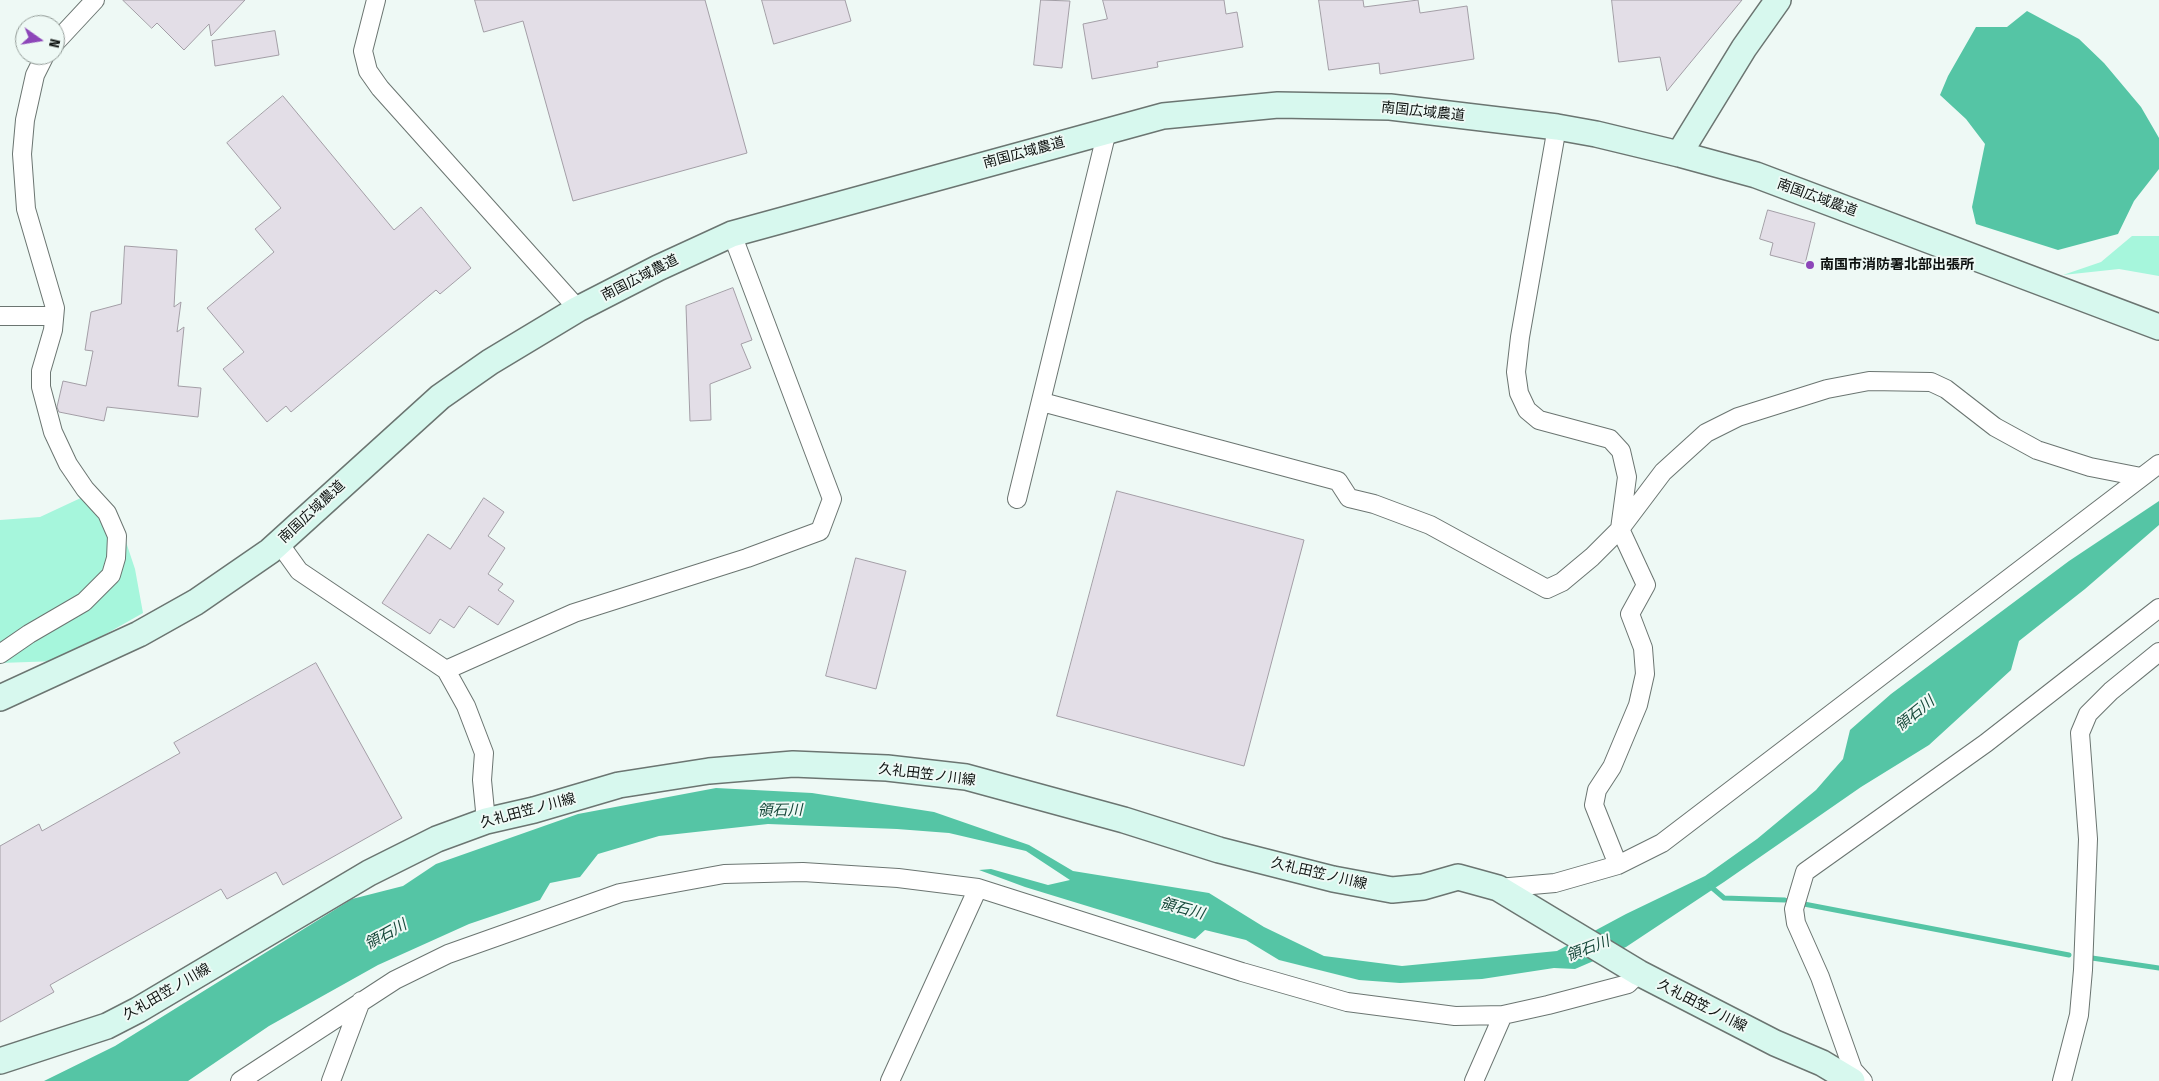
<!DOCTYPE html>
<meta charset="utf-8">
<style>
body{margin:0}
#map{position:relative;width:2159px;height:1081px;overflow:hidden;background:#eef9f5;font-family:"Fira Sans Condensed",sans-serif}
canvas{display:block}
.north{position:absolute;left:15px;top:15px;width:50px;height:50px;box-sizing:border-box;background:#eef9f5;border:1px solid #949d99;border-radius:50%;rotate:103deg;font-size:14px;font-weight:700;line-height:20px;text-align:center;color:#0e1210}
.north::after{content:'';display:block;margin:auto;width:18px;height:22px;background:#8d46b9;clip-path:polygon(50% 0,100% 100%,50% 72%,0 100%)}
</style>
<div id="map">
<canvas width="2159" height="1081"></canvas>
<div class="north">N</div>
</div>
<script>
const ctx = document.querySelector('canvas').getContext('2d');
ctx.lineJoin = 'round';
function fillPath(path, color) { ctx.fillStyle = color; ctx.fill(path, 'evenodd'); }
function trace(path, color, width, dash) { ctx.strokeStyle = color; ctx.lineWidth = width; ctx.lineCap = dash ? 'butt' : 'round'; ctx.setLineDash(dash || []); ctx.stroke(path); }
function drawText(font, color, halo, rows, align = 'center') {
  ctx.font = font + ' "Fira Sans Condensed","Noto Sans JP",sans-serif'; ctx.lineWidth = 4; ctx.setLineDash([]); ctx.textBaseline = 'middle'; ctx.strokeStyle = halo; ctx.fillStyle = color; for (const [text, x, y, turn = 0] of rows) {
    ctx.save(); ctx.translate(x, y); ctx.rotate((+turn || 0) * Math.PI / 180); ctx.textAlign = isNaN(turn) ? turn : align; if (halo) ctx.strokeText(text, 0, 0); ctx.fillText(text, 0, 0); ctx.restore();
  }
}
fillPath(new Path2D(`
 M2132,236H2159V276L2119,269L2063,275L2101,262Z
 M85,496L121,527L135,569L143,613L58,661L0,663V520L40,517Z`), '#a6f6dc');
fillPath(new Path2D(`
 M2027,11L2079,39L2104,63L2141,107L2159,138V169L2134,201L2118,234L2058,250L1976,224L1972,207L1985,144L1966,119L1940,95L1948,76L1976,27H2007Z
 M2159,501V525L2085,589L2019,641L2011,670L1929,745L1861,787L1724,882L1626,947L1575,969L1554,968L1482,979L1400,983L1359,980L1279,960L1246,940L1205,930L1195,939L1025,887L979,870L991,869L1048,885L1070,880L1026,851L949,833L897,829L768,824L659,836L598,854L580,877L550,883L540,900L469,924L378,965L269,1026L188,1081H44L115,1046L352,899L403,886L436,864L578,814L716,788L812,793L934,812L1029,845L1073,871L1209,893L1264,927L1324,956L1402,966L1557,951L1626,914L1705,876L1757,839L1816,790L1843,759L1850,730L1891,694L2069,561Z`), '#55c5a5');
trace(new Path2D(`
 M1710,886L1724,898L1785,900
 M1804,904L2069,955
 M2092,958L2159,968`), '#55c5a5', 5);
const building = new Path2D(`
 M123,0H245L211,36L209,24L184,50L157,23L152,28Z
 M475,0H705L747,153L573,201L523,21L484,32Z
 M762,0H845L851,21L774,44Z
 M1041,0L1070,1L1062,68L1034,65Z
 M1103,0H1224L1226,14L1237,12L1243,47L1157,62L1158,67L1092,79L1083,24L1107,19Z
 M1319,0H1363L1364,7L1418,0L1420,13L1467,6L1474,59L1380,74L1379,63L1329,70Z
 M1612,0H1742L1667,91L1660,57L1619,62Z
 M275,31L279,55L215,66L212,41Z
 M283,96L394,230L421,207L471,268L440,294L436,290L291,412L286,406L267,422L223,369L244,352L207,308L274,252L255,229L281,208L227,143Z
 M1768,210L1815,223L1805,264L1770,255L1773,243L1760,239Z
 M125,246L177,250L174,307L181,302L177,332L184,327L178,386L201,388L198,417L107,407L104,421L59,412L57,407L63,381L86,386L93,351L85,350L91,312L121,304Z
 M733,288L752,340L741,344L751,368L710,384L711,420L690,421L686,306Z
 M1117,491L1304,540L1244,766L1057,716Z
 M484,498L504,512L488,536L505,548L488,574L503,584L498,590L514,601L498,625L469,606L454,628L440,619L430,634L382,603L428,534L450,549Z
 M856,558L906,571L876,689L826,676Z
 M316,663L402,818L283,885L276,872L227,899L221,889L50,985L54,992L0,1022V846L39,824L42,831L180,753L174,743Z`);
fillPath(building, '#e3dee7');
trace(building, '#a39ea6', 1);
const street = new Path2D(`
 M376,0L363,51L368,71L380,88L578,309
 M55,43L95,0
 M1557,127L1520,337L1516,372L1519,393L1527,410L1539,420L1610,439L1621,451L1627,477L1620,529L1646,585L1630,614L1643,648L1645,674L1638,705L1612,767L1597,790L1594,805L1618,865
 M0,316H54
 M1042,402L1338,481L1349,498L1374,504L1430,525L1547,589L1562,582L1592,557L1620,529L1663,472L1706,433L1738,417L1827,389L1869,381L1931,382L1946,389L1995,427L2037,450L2090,467L2141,477
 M1017,499L1107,131
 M279,543L299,571L446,670
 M0,654L29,634L84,602L111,575L116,558L117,536L107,513L85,489L68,464L53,432L41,387V371L53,330L55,308L26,209L22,154L25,120L35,75L45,55
 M486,821L482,780L484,753L466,706L446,670L574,613L747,558L820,531L832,499L732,234
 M1498,888L1555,883L1618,865L1662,843L2159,464
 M240,1081L395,980L448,954L620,893L724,874L803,872L898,878L978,888L1242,972L1347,1002L1455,1016L1503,1015L1548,1005L1628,984L1639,973
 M331,1081L361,1001
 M890,1081L978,888
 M1474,1081L1503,1015
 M1863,1081L1853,1070L1820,977L1796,923L1794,909L1805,872L1986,743L2159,608
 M2062,1081L2079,1015L2083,970L2088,839L2080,733L2088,714L2111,691L2159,652`);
const secondary = new Path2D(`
 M1679,154L1744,48L1778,0
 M0,698L139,634L196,602L270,551L440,397L490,362L578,309L658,268L732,234L1163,116L1278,105L1390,107L1557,127L1596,134L1679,154L1756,175L2159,327
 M0,1061L107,1026L138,1010L369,873L437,839L486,821L534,810L619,785L709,771L793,764L887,768L966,777L1124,820L1219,850L1333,879L1392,890L1423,887L1458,877L1498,888L1639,973L1775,1043L1822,1063L1852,1081`);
trace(street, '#6b7571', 20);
trace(secondary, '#6b7571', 28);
trace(street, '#fff', 18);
trace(secondary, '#d7f8ee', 25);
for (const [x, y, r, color] of [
 [1810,265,5,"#8d46b9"]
]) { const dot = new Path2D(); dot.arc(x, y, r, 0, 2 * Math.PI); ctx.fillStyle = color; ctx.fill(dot); trace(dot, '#eef9f5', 2); }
drawText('14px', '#0e1210', '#eef9f5', [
 ["南国広域農道",1423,112,6],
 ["南国広域農道",1024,153,-15],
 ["南国広域農道",1817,198,20],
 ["南国広域農道",640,278,-27],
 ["南国広域農道",312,512,-43],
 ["久礼田笠ノ川線",927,775,7],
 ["久礼田笠ノ川線",528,811,-15],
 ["久礼田笠ノ川線",1319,874,13],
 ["久礼田笠ノ川線",167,992,-30],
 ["久礼田笠ノ川線",1702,1006,27]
]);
drawText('bold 14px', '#0e1210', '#eef9f5', [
 ["南国市消防署北部出張所",1820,265]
], 'left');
drawText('italic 15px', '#17483a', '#eef9f5', [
 ["領石川",1915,714,-39],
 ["領石川",780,811,-1],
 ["領石川",1182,909,15],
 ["領石川",386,935,-29],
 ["領石川",1588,949,-21]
]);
</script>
